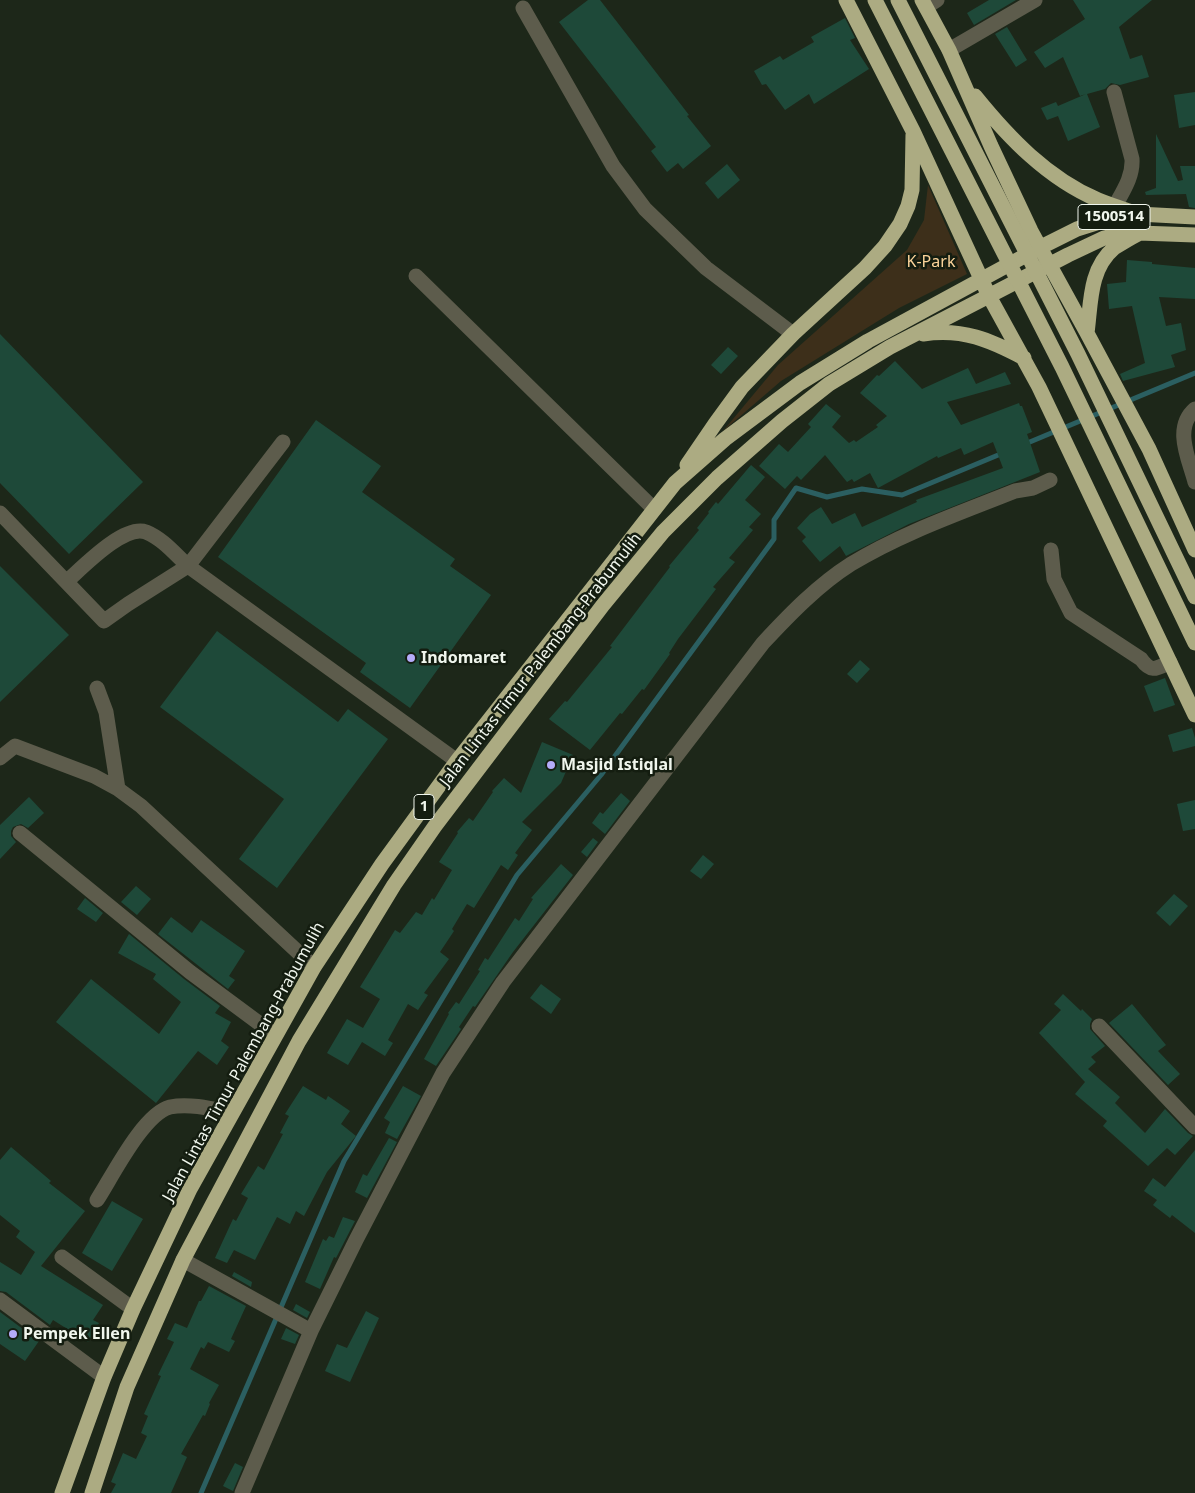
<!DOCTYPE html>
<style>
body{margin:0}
canvas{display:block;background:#1d2719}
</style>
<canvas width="1195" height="1493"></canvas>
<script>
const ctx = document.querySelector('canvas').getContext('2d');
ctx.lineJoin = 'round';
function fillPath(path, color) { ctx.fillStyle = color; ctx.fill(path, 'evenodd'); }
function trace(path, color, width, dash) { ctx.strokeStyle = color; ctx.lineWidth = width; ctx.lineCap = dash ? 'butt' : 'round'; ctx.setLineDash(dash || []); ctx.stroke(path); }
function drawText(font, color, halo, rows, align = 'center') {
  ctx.font = font + ' "Noto Sans",sans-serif'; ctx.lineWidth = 5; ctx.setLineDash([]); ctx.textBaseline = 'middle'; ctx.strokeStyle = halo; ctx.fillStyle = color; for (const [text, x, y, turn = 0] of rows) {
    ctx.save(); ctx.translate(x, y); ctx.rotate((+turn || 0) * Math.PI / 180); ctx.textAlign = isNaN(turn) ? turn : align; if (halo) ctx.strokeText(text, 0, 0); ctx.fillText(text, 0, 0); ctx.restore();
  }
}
fillPath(new Path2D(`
 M928,185L967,274L899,308L781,381L723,431L778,365L907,250L924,220Z`), '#3d2f1a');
trace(new Path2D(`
 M1025,444L1195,373
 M201,1493L344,1161L517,875L601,775L774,539V520L796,488L827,497L862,489L902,495L1003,453`), '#2b5f61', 5);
fillPath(new Path2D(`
 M588,0H600L689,115L687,116L711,146L683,169L678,163L667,172L651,151L656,147L559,22Z
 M989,0H1016L974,25L967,13Z
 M1073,0H1152L1119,27L1130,59L1142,55L1149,77L1120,85L1111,83L1105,89L1087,94L1100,127L1068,141L1058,116L1047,120L1041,108L1056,102L1058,106L1086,94L1080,96L1063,57L1045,68L1034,52L1085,19Z
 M845,18L855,38L850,40L869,69L814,104L809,94L785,110L766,84L762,85L754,71L780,56L783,60L814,42L811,37Z
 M1007,27L1027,60L1016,67L995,34Z
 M1195,92V125L1179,128L1174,95Z
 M1156,134L1178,181L1183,180L1180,166H1195V208L1189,207L1186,194L1146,195L1145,192L1156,188Z
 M727,164L740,180L718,199L705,183Z
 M1127,260L1152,262V264L1195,268V299L1159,297L1166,326L1181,323L1186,350L1171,355L1175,367L1123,381L1120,374L1145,363L1132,306L1109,309L1107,284L1126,282Z
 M0,334L143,482L69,554L0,483Z
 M728,347L738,356L721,374L711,365Z
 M895,361L922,389L968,368L976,384L1005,372L1011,384L947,402L961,425L1019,403L1020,406H1022L1032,432L1027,434L1040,472L909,524L846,556L840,546L820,562L802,541L806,537L797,528L810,514L821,507L832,524L855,513L862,527L917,502L916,500L1003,468L993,442L964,455L961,448L938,458L937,456L878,488L870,473L854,482L852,479L847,482L825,455L801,480L797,476L785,489L759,466L779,444L788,452L811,427L808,424L826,404L841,416L832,427L849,443L854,440L856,442L878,427L876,425L887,416L860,393L877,375L879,376Z
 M316,420L381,466L362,492L455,559L450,566L491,595L410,708L360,672L366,663L218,557Z
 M751,465L765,477L745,500L761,514L749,527L753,530L729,558L735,562L713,587L716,589L678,639L669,653L670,654L644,690L642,689L622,714L620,713L590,750L549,719L565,701L567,702L612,647L610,646L670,567L669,566L699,530L697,528L709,513L708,512L716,502L718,504Z
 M0,566L69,635L0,702Z
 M217,631L338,722L348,709L388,739L277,888L239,859L284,799L160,707Z
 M860,660L870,669L857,683L847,674Z
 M1165,678L1175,705L1154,712L1144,686Z
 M1192,728L1195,738V746L1173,752L1168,735Z
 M542,742L573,755L561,783L522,822L532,830L515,853L518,855L508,870L501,865L474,908L467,904L452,929L454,931L440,952L449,959L424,993L428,995L418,1010L408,1004L388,1040L393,1043L385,1056L362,1042L348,1065L327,1053L347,1019L363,1028L380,999L360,987L395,930L400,933L416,912L422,915L432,898L434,900L452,870L439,862L458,833L457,832L469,818L473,821L493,792L492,791L504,778L521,793Z
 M621,793L630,801L605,834L592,823L600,812L603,814Z
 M29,797L44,813L28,828L21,824L13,827L11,831V836L16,842L0,859V825Z
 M1195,800V829L1183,831L1177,804Z
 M593,838L598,842L587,857L581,852Z
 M703,855L714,864L701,879L690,871Z
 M561,864L573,875L513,952L475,1007L473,1006L459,1027L461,1029L436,1066L424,1059L449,1014L448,1013L456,1002L459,1004L480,971L478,970L485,958L488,960L515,918L519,921L533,899L531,898Z
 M136,886L151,899L137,915L121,902Z
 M1174,894L1188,906L1170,926L1156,913Z
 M85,898L103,913L96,922L77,909Z
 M171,917L192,933L201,920L245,951L229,976L235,980L228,989L158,934Z
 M129,934L184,979L220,1006L215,1013L231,1022L221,1041L229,1047L217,1065L198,1051L156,1103L56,1022L91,979L159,1034L181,1002L153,979L156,974L118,953Z
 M541,984L561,999L551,1014L530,998Z
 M1063,994L1081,1011L1082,1009L1092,1019L1090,1024V1029L1105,1046L1091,1057L1096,1062L1088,1069L1120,1097L1115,1103L1145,1133L1165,1109L1188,1133L1193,1136L1175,1155L1167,1148L1148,1166L1103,1126L1107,1121L1075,1094L1085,1082L1039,1033L1061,1010L1054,1004Z
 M1132,1004L1166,1045L1158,1051L1180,1074L1168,1085L1109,1023Z
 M303,1086L326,1100L328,1096L350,1111L341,1124L356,1136L327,1172L304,1216L296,1211L290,1224L277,1217L255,1260L234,1250L227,1263L215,1258L233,1219L236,1221L248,1198L241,1194L258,1166L264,1170L283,1134L280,1133L289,1116L285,1114Z
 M403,1086L421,1096L397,1139L385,1133L390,1122L384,1118Z
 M389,1138L397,1142L367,1198L355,1192L363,1174L367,1176Z
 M11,1147L51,1181L49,1183L85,1211L41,1266L103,1305L93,1320L99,1323L88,1342L53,1320L50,1325L6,1292L0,1291V1262L21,1275L35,1252L16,1237L20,1231L0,1215V1160Z
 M1195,1150V1233L1172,1215L1170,1218L1153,1205L1157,1200L1144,1191L1153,1178L1165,1187Z
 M112,1201L143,1219L112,1271L82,1253Z
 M343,1217L355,1221L336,1258L334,1257L320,1289L305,1282L323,1239L326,1241L329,1236L334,1238Z
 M234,1272L252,1282L251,1287L232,1276Z
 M209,1286L246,1306L231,1339L235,1341L229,1352L208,1342L204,1349L201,1347L190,1369L219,1385L209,1403L210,1404L205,1416L203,1415L181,1454L187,1457L171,1493H111L116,1484L111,1482L123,1453L136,1459L147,1436L141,1433L148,1416L144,1414L161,1376L158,1375L174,1342L167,1339L175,1323L187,1328L199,1301H201Z
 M296,1304L310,1312L307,1318L293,1310Z
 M366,1311L379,1318L350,1382L325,1371L337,1344L347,1348Z
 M0,1312L39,1341L25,1361L0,1344Z
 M286,1328L299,1335L295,1344L281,1339Z
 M235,1463L243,1467L233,1491L223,1486Z`), '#1e4939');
trace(new Path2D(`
 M926,7L937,0
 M523,8L613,166L645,209L706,268L793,334
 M949,50L1035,0
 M1114,92L1132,159C1133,177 1123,191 1115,206
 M416,276L654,509
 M1195,409C1173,428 1189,459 1195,482
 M0,513L104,621L128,604L188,566L457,761
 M1051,550L1054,579L1071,613L1141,659C1151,673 1156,669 1170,662
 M67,581C83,567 124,524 146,532C163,539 175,554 188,566L283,442
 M97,688L106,712L118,789
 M0,758L15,746L94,776L118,789L141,806L314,967
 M20,833L190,972L275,1035
 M1099,1026L1195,1127
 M97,1200C112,1177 143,1114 170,1107C190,1103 213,1109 232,1113
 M62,1257L133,1309
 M183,1260L311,1331
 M0,1300L104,1377
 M242,1493L311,1331L356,1240L443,1073L503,982L763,643C790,614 818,585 851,564C902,533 960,513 1015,491L1033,488L1050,480`), '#5d5c4c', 15);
trace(new Path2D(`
 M846,0L913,131L989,296L1039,387L1195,715
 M922,0L949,50L991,146L1031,231L1087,333L1149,449L1195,550
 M975,96C1009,138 1047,178 1098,200C1110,205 1123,209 1135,213
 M1087,333C1091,304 1089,269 1114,248C1122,243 1130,238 1138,234
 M923,334C963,328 990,340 1024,358
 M687,465L715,424L742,387L793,334L865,268L885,246L900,224L908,206L912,190L913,135
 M62,1493L104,1377L133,1309L190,1189L314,967L382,864L457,761L675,483L725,439L800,383L868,341L1043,246L1077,229L1112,218L1138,214L1195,217
 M92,1493L127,1387L183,1260L299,1041L394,885L435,826L603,605L663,532L717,478L782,421L829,384L890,347L1068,255L1104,238L1121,234L1139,233L1195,235`), '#acab82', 15);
trace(new Path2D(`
 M875,0L1062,367L1195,643
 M898,0L1078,354L1195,597`), '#acab82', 15);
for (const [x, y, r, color] of [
 [411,658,5,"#b4acf9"],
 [551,765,5,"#b4acf9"],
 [13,1334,5,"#b4acf9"]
]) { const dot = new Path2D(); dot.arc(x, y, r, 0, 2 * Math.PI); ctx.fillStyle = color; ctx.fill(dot); trace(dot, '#141d10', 2); }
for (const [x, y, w] of [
 [1114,217,72],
 [424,807,20]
]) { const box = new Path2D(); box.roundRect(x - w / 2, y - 12.5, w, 25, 4); ctx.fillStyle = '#141d10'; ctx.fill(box); trace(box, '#f0f6ed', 1); }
drawText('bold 15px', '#f0f6ed', null, [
 ["1500514",1114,217],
 ["1",424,807]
]);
drawText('16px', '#fbd39a', '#141d10', [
 ["K-Park",931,262]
]);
drawText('bold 16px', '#f0f6ed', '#141d10', [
 ["Indomaret",421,658],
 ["Masjid Istiqlal",561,765],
 ["Pempek Ellen",23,1334]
], 'left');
drawText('16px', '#f0f6ed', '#141d10', [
 ["Jalan Lintas Timur Palembang-Prabumulih",541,660,-52],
 ["Jalan Lintas Timur Palembang-Prabumulih",244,1062,-61]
]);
</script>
